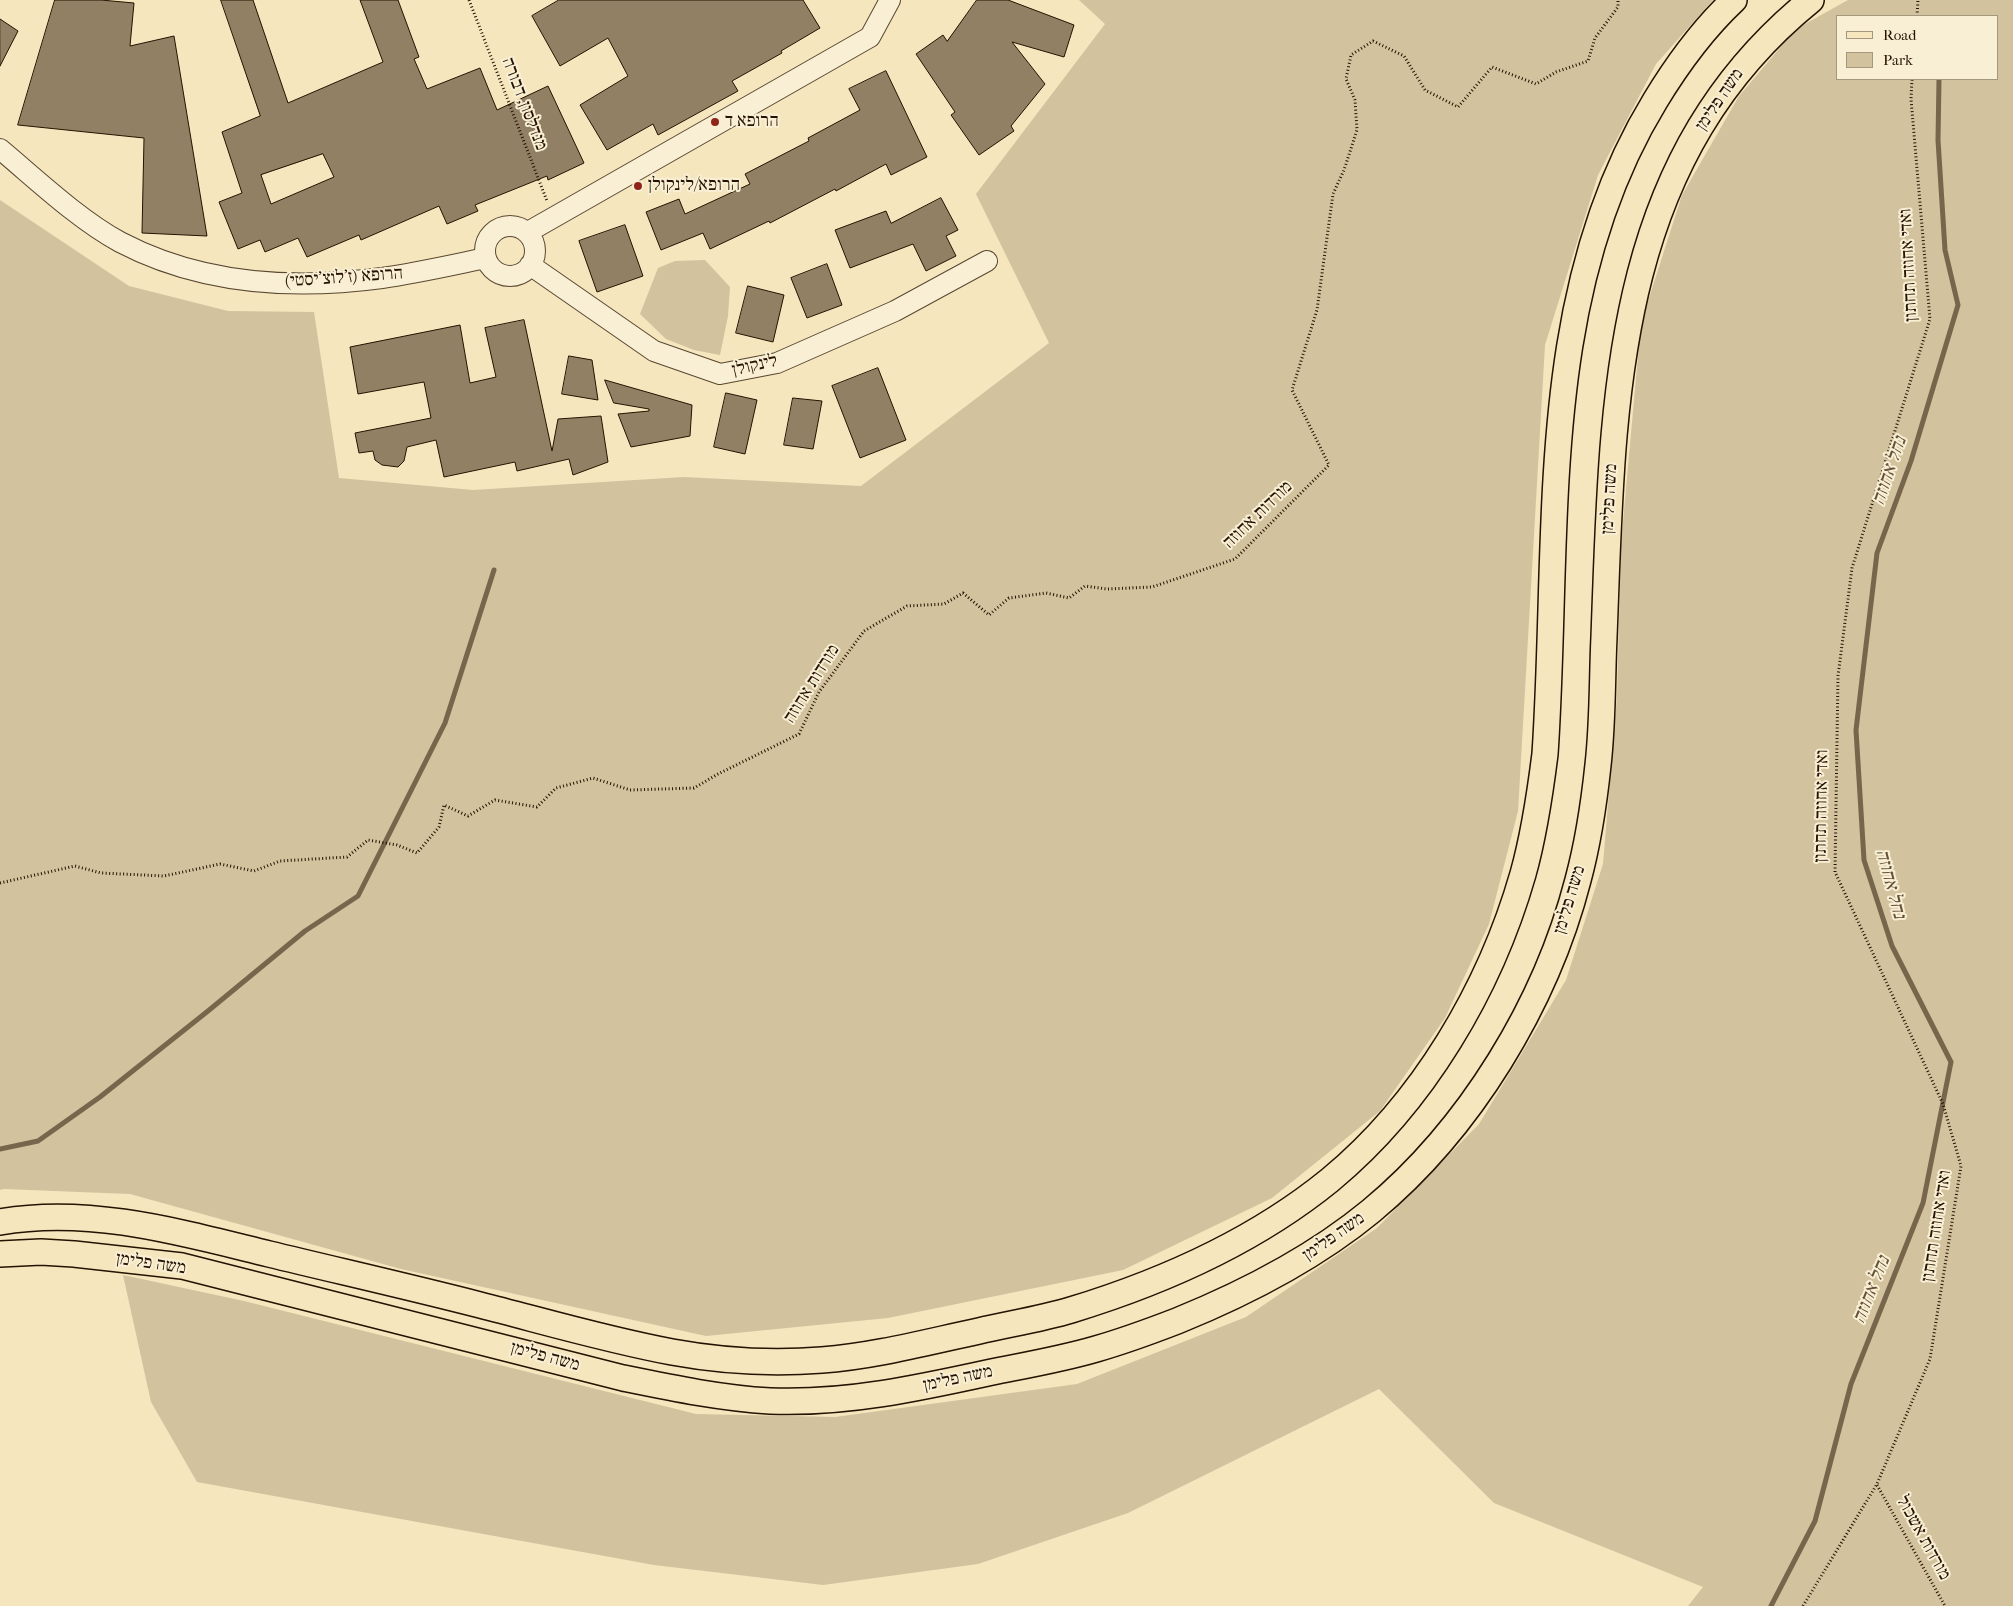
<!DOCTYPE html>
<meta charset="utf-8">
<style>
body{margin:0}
#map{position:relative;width:2013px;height:1606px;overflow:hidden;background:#f5e6be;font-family:"IM FELL French Canon",serif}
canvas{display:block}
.legend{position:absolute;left:1836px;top:15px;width:162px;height:65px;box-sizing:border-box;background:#f8efd5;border:1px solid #a49780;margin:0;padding:6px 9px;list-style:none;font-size:15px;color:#251200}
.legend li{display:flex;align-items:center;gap:10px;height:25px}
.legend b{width:25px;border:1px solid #a49780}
</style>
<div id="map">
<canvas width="2013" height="1606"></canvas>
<ul class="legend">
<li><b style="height:6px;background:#f5e6be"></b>Road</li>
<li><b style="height:14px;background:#d2c29e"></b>Park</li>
</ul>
</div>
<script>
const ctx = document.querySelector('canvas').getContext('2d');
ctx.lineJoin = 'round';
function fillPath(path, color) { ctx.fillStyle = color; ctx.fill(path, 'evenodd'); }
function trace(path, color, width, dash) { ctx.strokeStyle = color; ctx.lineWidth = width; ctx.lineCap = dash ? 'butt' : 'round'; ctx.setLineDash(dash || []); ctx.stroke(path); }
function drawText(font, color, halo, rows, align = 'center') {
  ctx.font = font + ' "IM FELL French Canon","Frank Ruhl Libre",serif'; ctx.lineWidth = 4; ctx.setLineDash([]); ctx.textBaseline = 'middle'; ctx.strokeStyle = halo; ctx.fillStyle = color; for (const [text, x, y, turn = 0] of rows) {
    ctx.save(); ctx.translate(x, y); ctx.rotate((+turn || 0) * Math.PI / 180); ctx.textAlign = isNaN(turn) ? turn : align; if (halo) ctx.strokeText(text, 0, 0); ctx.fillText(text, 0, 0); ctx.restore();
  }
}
fillPath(new Path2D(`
 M1079,0H1713L1656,64L1598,175L1545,345L1518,811L1489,924L1445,1018L1380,1111L1272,1198L1123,1270L888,1318L706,1336L401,1269L130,1194L4,1189L0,1190V200L129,286L228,311L314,312L339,478L473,490L684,477L861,486L1049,343L976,194L1105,24Z
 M1848,0H2013V1606H1688L1703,1587L1494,1503L1379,1389L1128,1513L978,1564L823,1585L654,1565L197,1482L151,1402L123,1275L244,1301L696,1414L835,1417L1077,1384L1246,1317L1377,1228L1479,1124L1566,980L1603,864L1617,696L1621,544L1641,323L1682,195L1739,96L1796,29ZM1837,16H1997V79H1837Z
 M705,260L730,287L728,316L720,355L694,350L666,339L640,314L658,268L675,261Z`), '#d2c29e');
trace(new Path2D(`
 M0,1149L38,1141L100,1097L208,1011L305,931L358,896L445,723L494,570
 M1771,1606L1815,1521L1851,1384L1923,1203L1951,1062L1892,946L1864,860L1856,730L1877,553L1911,461L1958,305L1945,250L1938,140L1939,79`), '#77664b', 5);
const building = new Path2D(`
 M55,0H101L134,3L130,46L174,36L207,236L142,233L144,138L18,125Z
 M221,0H253L288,103L383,62L360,0H398L419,57L414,59L427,89L480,68L497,110L548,86L584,163L548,180L547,176L475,205L478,211L447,224L439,206L361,240L359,235L307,257L298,238L265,252L260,240L238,249L219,202L242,193L222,132L260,116ZM323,154L334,177L271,204L261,175Z
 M559,0H803L820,28L781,51L782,53L732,81L738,91L658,135L653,124L607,150L580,105L628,76L608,38L560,66L532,16Z
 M977,0H1008L1074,25L1064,57L1012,42L1045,84L1011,126L1014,131L979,155L951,115L955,112L916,54L943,35L947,41Z
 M0,19L18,31L0,66Z
 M886,71L927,157L891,175L886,164L836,191L835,189L770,223L769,221L710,249L703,233L661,250L646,212L679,199L685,214L750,184L745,174L809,141L808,138L860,110L849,89Z
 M941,198L958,230L946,236L956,256L926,271L913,244L850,268L835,230L886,211L891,223Z
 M625,225L643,276L597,292L579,241Z
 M827,264L842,305L807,318L791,278Z
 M748,286L784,295L773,342L736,333Z
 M524,320L552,451L558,419L601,416L608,462L573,475L569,459L517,471L515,462L444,477L436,440L407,447L404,461L398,467L382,465L375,460L373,451L359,453L355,433L431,418L424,382L358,394L350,347L460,325L470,383L496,377L485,328Z
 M569,356L592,360L598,400L562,394Z
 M878,368L906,440L860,458L832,386Z
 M605,380L692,405L690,436L631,447L618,414L649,411V409L614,403Z
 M726,393L757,400L745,454L714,447Z
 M793,398L822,401L813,449L784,445Z`);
fillPath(building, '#918063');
trace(building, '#251200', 1);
const minor = new Path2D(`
 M0,149C37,180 78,219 120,242C200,284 293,290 382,278C417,273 452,265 486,258
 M485 251a25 25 0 1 1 50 0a25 25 0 1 1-50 0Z
 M528,232L870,37L890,0
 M530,265L654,351L720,374L777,363L895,311L987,261`);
const major = new Path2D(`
 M0,1222C90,1206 183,1233 269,1254C339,1271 410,1287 480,1305C543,1321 607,1340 672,1352C721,1361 771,1364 822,1360C875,1356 927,1342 979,1331C1009,1324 1041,1319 1071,1310C1163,1282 1255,1241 1330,1180C1423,1103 1490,989 1523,874C1534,835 1540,794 1545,754C1560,534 1535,297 1655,101C1678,63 1702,30 1734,0
 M0,1254L41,1252L74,1254L182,1266L623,1378C672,1388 720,1398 770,1401C846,1404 919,1388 992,1372C1027,1365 1062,1359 1096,1349C1124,1341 1151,1331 1177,1321C1246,1293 1314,1258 1371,1211C1470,1129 1546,1004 1578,880C1588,843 1594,803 1598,765C1603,722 1602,679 1604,637C1613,402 1611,162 1811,0`);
trace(minor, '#594730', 22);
trace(major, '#251200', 28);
trace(new Path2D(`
 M469,0L547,201
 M1917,16L1918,0
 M0,883L75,866L101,873L164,876L220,864L254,871L280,861L347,857L368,840L397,845L417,853L439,827L444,805L468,816L495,800L537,807L556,788L593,778L630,790L694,788L718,774L799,734L819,692L864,631L907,606L944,604L963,593L989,615L1009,598L1046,593L1069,598L1085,586L1107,589L1152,587L1235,559L1329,465L1292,390L1317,310L1333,194L1344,170L1357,130L1355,100L1346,79L1351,55L1373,41L1404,56L1425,90L1458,107L1492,67L1536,84L1556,72L1588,61L1595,38L1618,7V0
 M1877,1485L1945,1606
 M1803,1606L1877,1484L1930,1359L1961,1166L1943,1104L1835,872L1838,676L1852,568L1930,319L1911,99L1912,79`), '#251200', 3, [1, 2.5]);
trace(minor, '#f8efd5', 20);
trace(major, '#f5e6be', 25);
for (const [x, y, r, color] of [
 [715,122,5,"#8f2418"],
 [638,186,5,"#8f2418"]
]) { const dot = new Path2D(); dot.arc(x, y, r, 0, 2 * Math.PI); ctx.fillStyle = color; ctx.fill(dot); trace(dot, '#f8efd5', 2); }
drawText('18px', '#251200', '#f8efd5', [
 ["משה פלימן",1720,100,-56],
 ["מנדלסון, דבורה",524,104,69],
 ["ואדי אחוזה תחתון",1909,265,-93],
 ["הרופא (ז'לוצ'יסטי)",344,278,-4],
 ["לינקולן",755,366,-13],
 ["משה פלימן",1610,499,-87],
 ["מורדות אחוזה",1258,515,-44],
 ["מורדות אחוזה",812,684,-58],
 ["ואדי אחוזה תחתון",1822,806,-89],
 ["משה פלימן",1570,900,-73],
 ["ואדי אחוזה תחתון",1937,1226,-81],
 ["משה פלימן",1334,1237,-35],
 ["משה פלימן",151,1264,8],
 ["משה פלימן",545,1357,15],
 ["משה פלימן",958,1379,-12],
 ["מורדות אשכול",1923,1538,61]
]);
drawText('18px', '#251200', '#f8efd5', [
 ["הרופא ד",725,122],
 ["הרופא/לינקולן",648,186]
], 'left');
drawText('italic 19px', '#635138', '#f8efd5', [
 ["נחל אחוזה",1890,471,-71],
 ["נחל אחוזה",1890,884,75],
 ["נחל אחוזה",1872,1290,-68]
]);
</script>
